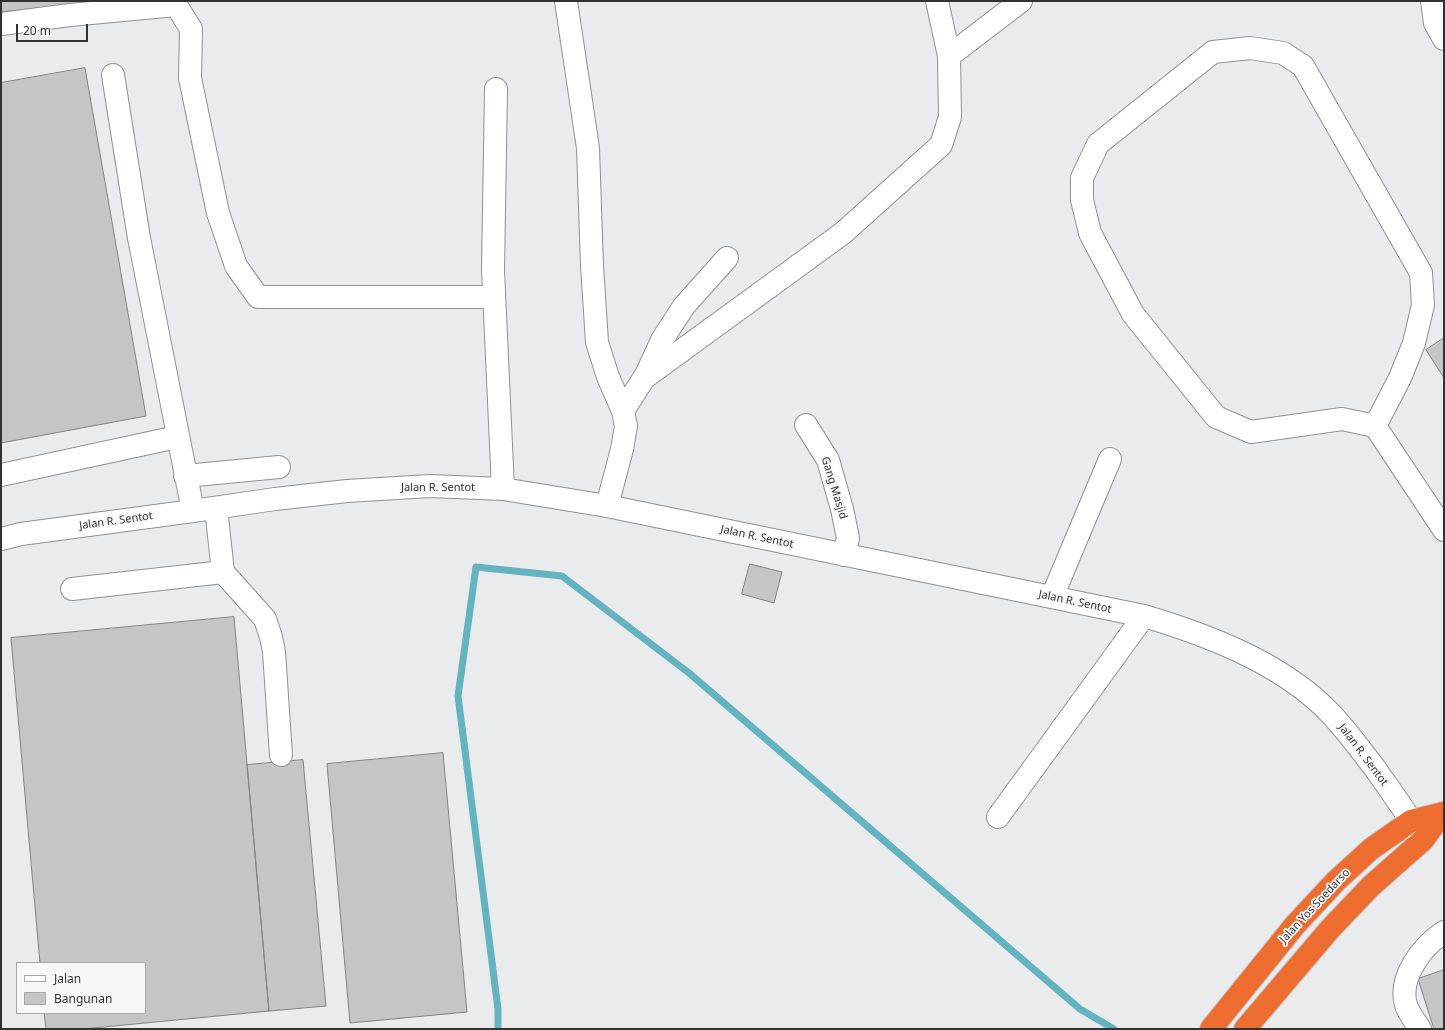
<!DOCTYPE html>
<style>
body{margin:0}
#map{position:relative;width:1445px;height:1030px;overflow:hidden;background:#eaebec;font-family:"Noto Sans",sans-serif}
canvas{display:block}
.frame{position:absolute;inset:0;border:2px solid #323233;pointer-events:none}
.legend{position:absolute;left:16px;top:962px;width:130px;height:52px;box-sizing:border-box;background:#f7f8f9;border:1px solid #a8a9aa;margin:0;padding:5px 7px;list-style:none;font-size:12px;color:#323233}
.legend li{display:flex;align-items:center;gap:8px;height:20px}
.legend b{width:20px;border:1px solid #a8a9aa}
.scale{position:absolute;left:16px;top:24px;width:72px;height:18px;box-sizing:border-box;border:2px solid #323233;border-top:0;padding-left:5px;font-size:12px;line-height:14px;white-space:nowrap;color:#323233;-webkit-text-stroke:3px #f7f8f9;paint-order:stroke}
</style>
<div id="map">
<canvas width="1445" height="1030"></canvas>
<div class="frame"></div>
<ul class="legend">
<li><b style="height:5px;background:#fff"></b>Jalan</li>
<li><b style="height:11px;background:#c3c5c6"></b>Bangunan</li>
</ul>
<div class="scale">20 m</div>
</div>
<script>
const ctx = document.querySelector('canvas').getContext('2d');
ctx.lineJoin = 'round';
function trace(path, color, width, dash) { ctx.strokeStyle = color; ctx.lineWidth = width; ctx.lineCap = dash ? 'butt' : 'round'; ctx.setLineDash(dash || []); ctx.stroke(path); }
function fillPath(path, color) { ctx.fillStyle = color; ctx.fill(path, 'evenodd'); }
function drawText(font, color, halo, rows, align = 'center') {
  ctx.font = font + ' "Noto Sans",sans-serif'; ctx.lineWidth = 3.5; ctx.setLineDash([]); ctx.textBaseline = 'middle'; ctx.strokeStyle = halo; ctx.fillStyle = color; for (const [text, x, y, turn = 0] of rows) {
    ctx.save(); ctx.translate(x, y); ctx.rotate((+turn || 0) * Math.PI / 180); ctx.textAlign = isNaN(turn) ? turn : align; if (halo) ctx.strokeText(text, 0, 0); ctx.fillText(text, 0, 0); ctx.restore();
  }
}
trace(new Path2D(`
 M498,1029V1009L458,696L476,567L562,576L689,673L1080,1009L1114,1029`), '#63b3c0', 7);
const building = new Path2D(`
 M1,1H82V3L1,12Z
 M85,68L146,416L1,443V83Z
 M1444,338V378L1426,350Z
 M750,564L782,572L774,603L742,594Z
 M234,617L269,1011L83,1029H46L44,1013H145V963H40L11,638Z
 M443,753L467,1012L350,1023L327,764Z
 M303,760L326,1006L269,1011L247,765Z
 M1444,970V1028L1434,1029L1418,979Z`);
fillPath(building, '#c3c5c6');
trace(building, '#818283', 1);
const minor = new Path2D(`
 M566,1L588,148L592,266L597,342L608,377L623,411L626,426L622,449L607,506
 M1432,1L1435,23L1444,39
 M1,24L70,15L176,5L191,29L190,78L218,213L236,266L258,297H494
 M949,56L1021,1
 M113,75L139,238L193,511
 M496,89L493,270L503,489
 M645,377L662,340L684,306L727,258
 M623,411L644,378L843,233L941,145L950,117L949,56L937,1
 M806,425L828,460L842,509L848,538L844,555
 M1375,426L1400,378L1414,343L1423,305L1421,273L1303,66L1283,53L1250,48L1213,52L1098,144L1082,178V200L1090,233L1133,314L1216,417L1251,432L1342,419L1375,426L1444,530
 M1,475L177,437
 M185,476L279,467
 M216,508L223,572L265,619L271,637L274,652L281,755
 M1,539L21,534L193,511L275,499L347,491L430,486L503,489L607,506L1144,616C1208,635 1281,663 1328,711C1345,728 1359,748 1374,767C1390,790 1407,813 1421,837
 M72,589L223,572
 M1052,597L1110,459
 M998,817L1144,616
 M1420,1029C1415,1021 1409,1014 1406,1005C1398,978 1422,946 1444,932`);
const highway = new Path2D(`
 M1211,1029L1295,925L1336,881L1371,849L1411,821L1444,813
 M1245,1029L1330,929L1371,886L1423,840L1443,813`);
trace(minor, '#8f9091', 24);
trace(highway, '#c6c6c6', 24);
trace(minor, '#fff', 22);
trace(highway, '#ec6d2f', 22);
drawText('11px', '#323233', '#f7f8f9', [
 ["Jalan R. Sentot",438,488],
 ["Gang Masjid",834,488,73],
 ["Jalan R. Sentot",116,521,-8],
 ["Jalan R. Sentot",757,537,12],
 ["Jalan R. Sentot",1075,602,12],
 ["Jalan R. Sentot",1363,755,53],
 ["Jalan Yos Soedarso",1315,906,-47]
]);
</script>
